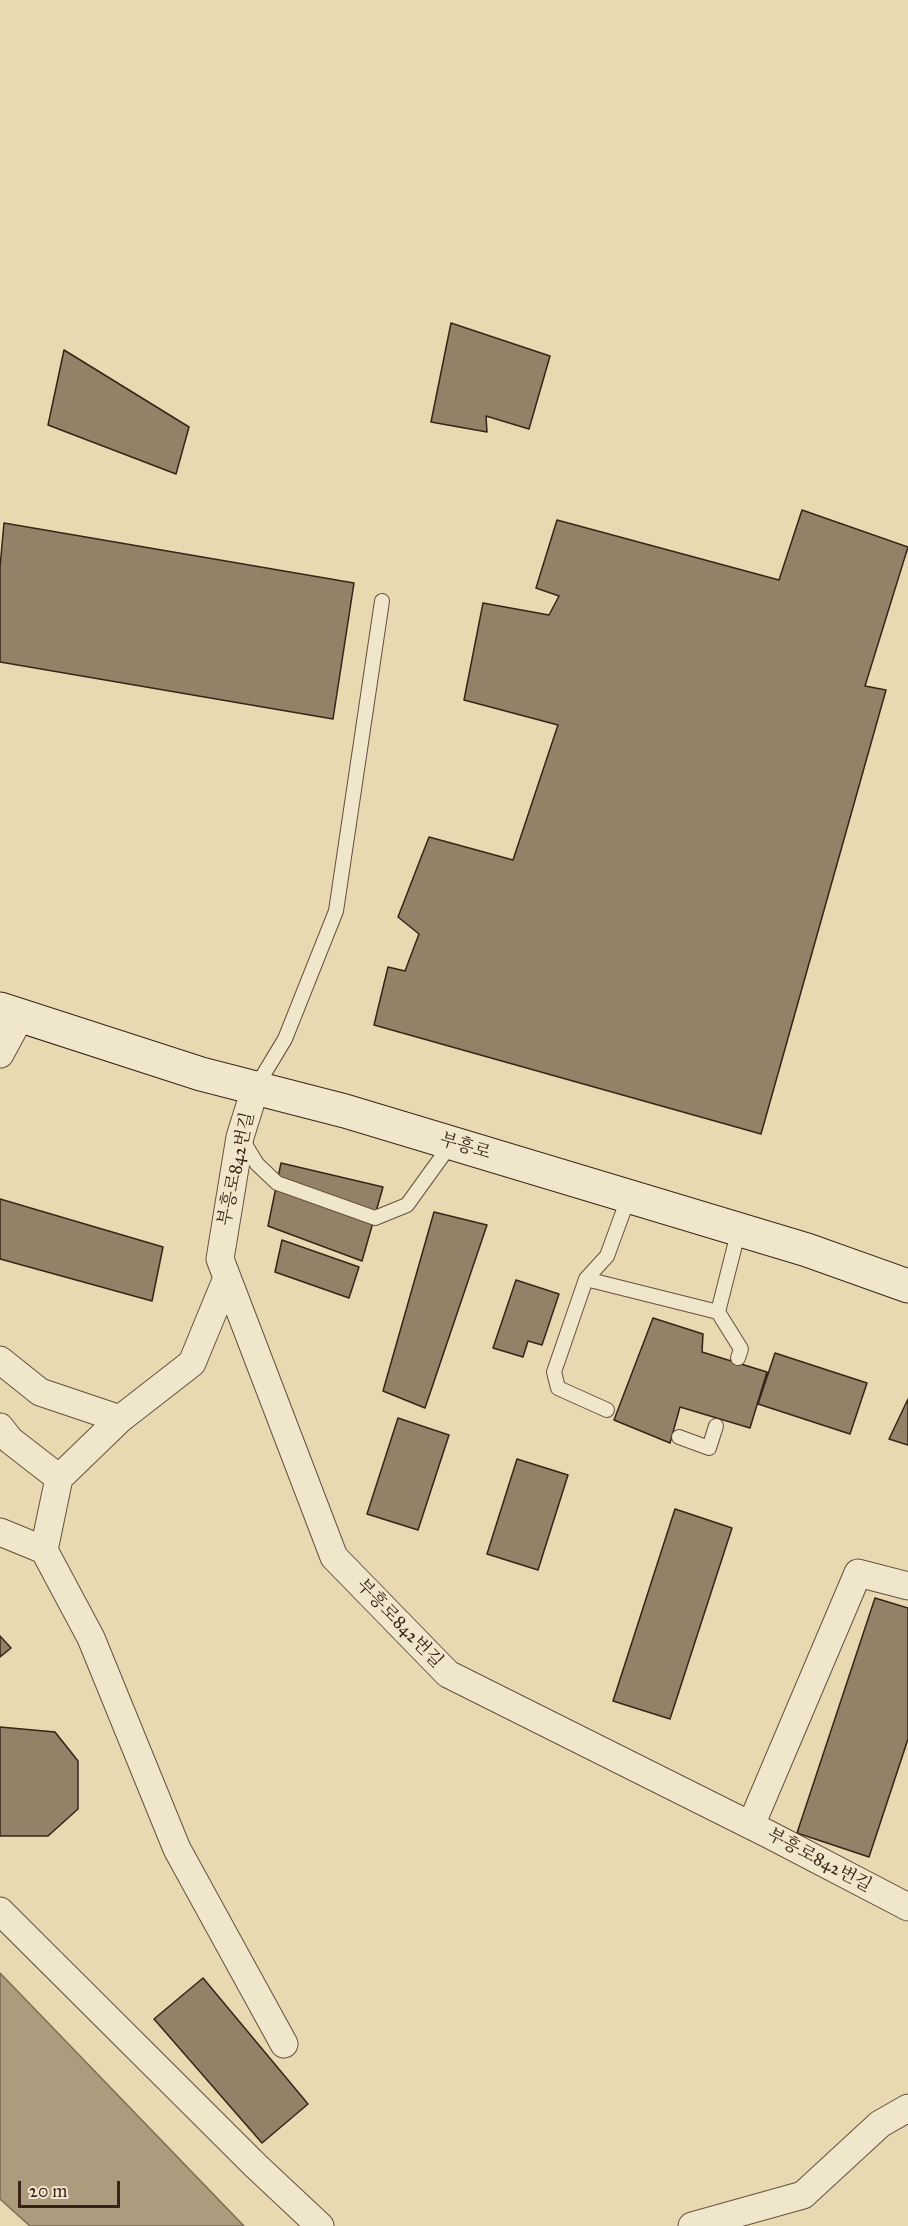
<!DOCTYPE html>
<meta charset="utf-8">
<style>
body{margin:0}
#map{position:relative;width:908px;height:2226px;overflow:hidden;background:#e8d9b1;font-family:"IM FELL Great Primer",serif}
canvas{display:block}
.scale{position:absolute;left:18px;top:2181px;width:102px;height:27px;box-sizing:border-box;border:3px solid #392319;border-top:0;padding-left:8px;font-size:18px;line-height:21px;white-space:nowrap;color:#392319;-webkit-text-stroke:4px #f0e6cc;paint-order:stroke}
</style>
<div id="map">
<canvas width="908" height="2226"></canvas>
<div class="scale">20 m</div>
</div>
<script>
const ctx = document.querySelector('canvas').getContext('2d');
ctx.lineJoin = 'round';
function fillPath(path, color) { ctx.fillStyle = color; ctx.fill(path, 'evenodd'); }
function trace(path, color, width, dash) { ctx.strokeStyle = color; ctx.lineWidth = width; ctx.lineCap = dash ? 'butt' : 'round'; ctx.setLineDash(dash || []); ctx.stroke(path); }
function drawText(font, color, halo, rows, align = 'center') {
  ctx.font = font + ' "IM FELL Great Primer","Noto Serif KR",serif'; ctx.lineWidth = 5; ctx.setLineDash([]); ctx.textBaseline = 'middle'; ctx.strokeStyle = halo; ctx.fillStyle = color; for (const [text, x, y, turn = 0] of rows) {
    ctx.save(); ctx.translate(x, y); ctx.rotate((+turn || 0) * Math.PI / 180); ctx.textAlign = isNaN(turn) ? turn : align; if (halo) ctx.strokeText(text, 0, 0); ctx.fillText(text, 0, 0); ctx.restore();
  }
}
const water = new Path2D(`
 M0,1973L244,2226H30L0,2199Z`);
fillPath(water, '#ac9b7d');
trace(water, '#7e6b55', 1.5);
const building = new Path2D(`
 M451,323L550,356L529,429L486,416L487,432L431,422Z
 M64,350L189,427L176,474L48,425Z
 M802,510L908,547L865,686L886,690L761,1134L374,1025L388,967L405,971L419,934L398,917L429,837L513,860L558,725L464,700L483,603L549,615L559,596L536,588L557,520L779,580Z
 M4,523L354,583L333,719L0,662V567Z
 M281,1163L383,1187L362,1261L268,1226Z
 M0,1199L163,1247L152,1301L0,1259Z
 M434,1212L487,1225L425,1408L383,1391Z
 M282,1240L359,1267L349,1298L275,1272Z
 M516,1280L559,1294L542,1345L528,1341L523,1357L493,1348Z
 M653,1318L703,1334L702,1352L767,1372L750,1428L680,1407L670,1443L614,1420Z
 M775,1353L867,1383L850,1434L758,1404Z
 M908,1399V1445L889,1439Z
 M398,1418L449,1435L418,1530L367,1514Z
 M517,1459L568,1475L538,1570L487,1554Z
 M675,1509L732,1528L670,1719L613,1701Z
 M875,1598L908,1608V1739L869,1857L797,1833Z
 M0,1636L11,1648L0,1657Z
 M0,1727L55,1732L78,1761V1809L48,1836H0Z
 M203,1978L308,2104L262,2143L154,2019Z`);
fillPath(building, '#948268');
trace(building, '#392319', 1.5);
const lane = new Path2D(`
 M256,1087L285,1039L336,911L382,601
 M241,1138L257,1164L277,1183L375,1218L407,1205L451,1144
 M586,1279L718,1312
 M738,1358L741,1349L718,1312L739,1229
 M607,1410L558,1388L554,1372L586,1279L607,1256L629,1196
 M679,1437L709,1448L716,1426`);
const street = new Path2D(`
 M0,1054L20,1017
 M255,1089L240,1137L220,1259L334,1557L448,1674L770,1835L908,1907
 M0,1360L40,1392L120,1419L192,1363L227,1278
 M120,1419L59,1478L44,1550L91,1638L177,1849L284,2044
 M0,1427L10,1440L59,1478
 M0,1532L44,1550
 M751,1825L858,1573L908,1586
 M0,1911L256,2166L320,2226
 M692,2226L803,2195L880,2124L908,2108`);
const secondary = new Path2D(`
 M0,1009L201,1074L345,1111L807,1250L908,1286`);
trace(lane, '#65503f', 16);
trace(street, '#65503f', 29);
trace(secondary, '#392319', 35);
trace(lane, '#f0e6cc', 14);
trace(street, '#f0e6cc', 27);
trace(secondary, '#f0e6cc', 33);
drawText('18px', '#392319', '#f0e6cc', [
 ["부흥로",465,1147,17],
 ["부흥로842번길",237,1169,-78],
 ["부흥로842번길",399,1624,46],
 ["부흥로842번길",819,1861,28]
]);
</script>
